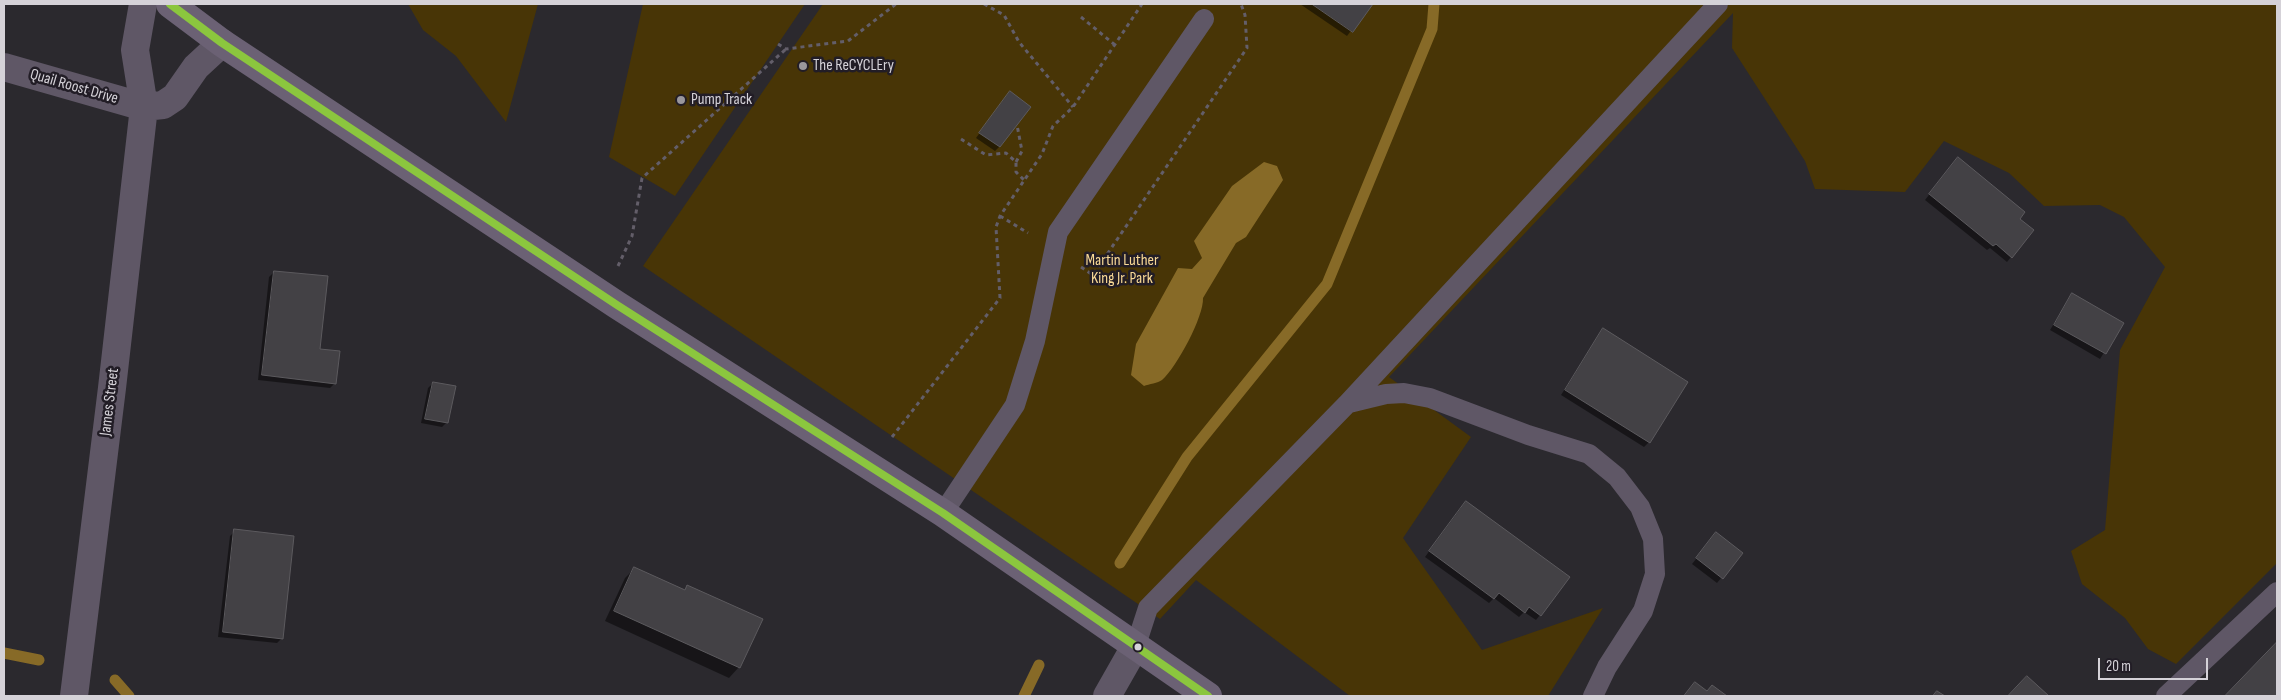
<!DOCTYPE html>
<style>
body{margin:0}
#map{position:relative;width:2281px;height:700px;overflow:hidden;background:#2b292e;font-family:"Sofia Sans Condensed",sans-serif}
canvas{display:block}
.frame{position:absolute;inset:0;border:5px solid #d5d2d8;pointer-events:none}
.scale{position:absolute;left:2098px;top:658px;width:110px;height:22px;box-sizing:border-box;border:2px solid #d5d2d8;border-top:0;padding-left:6px;font-size:15px;line-height:18px;white-space:nowrap;color:#d5d2d8;-webkit-text-stroke:4px #221d26;paint-order:stroke}
</style>
<div id="map">
<canvas width="2281" height="700"></canvas>
<div class="frame"></div>
<div class="scale">20 m</div>
</div>
<script>
const ctx = document.querySelector('canvas').getContext('2d');
ctx.lineJoin = 'round';
function fillPath(path, color) { ctx.fillStyle = color; ctx.fill(path, 'evenodd'); }
function trace(path, color, width, dash) { ctx.strokeStyle = color; ctx.lineWidth = width; ctx.lineCap = dash ? 'butt' : 'round'; ctx.setLineDash(dash || []); ctx.stroke(path); }
function drawText(font, color, halo, rows, align = 'center') {
  ctx.font = font + ' "Sofia Sans Condensed",sans-serif'; ctx.lineWidth = 5; ctx.setLineDash([]); ctx.textBaseline = 'middle'; ctx.strokeStyle = halo; ctx.fillStyle = color; for (const [text, x, y, turn = 0] of rows) {
    ctx.save(); ctx.translate(x, y); ctx.rotate((+turn || 0) * Math.PI / 180); ctx.textAlign = isNaN(turn) ? turn : align; if (halo) ctx.strokeText(text, 0, 0); ctx.fillText(text, 0, 0); ctx.restore();
  }
}
fillPath(new Path2D(`
 M408,4H538L506,122L456,56L423,30Z
 M643,4H805L675,196L609,157Z
 M823,4H2277V563L2176,664L2148,649L2125,618L2082,584L2071,551L2105,530L2120,350L2165,267L2124,217L2100,205L2044,206L2009,173L1944,141L1905,192L1815,189L1805,161L1732,48L1733,13L1389,377L1471,437L1403,538L1482,650L1603,608L1548,696H1350L1196,580L1160,619L643,266Z`), '#483506');
fillPath(new Path2D(`
 M1264,162L1277,166L1283,180L1246,237L1236,243L1203,298C1204,316 1177,367 1162,380C1158,383 1149,384 1144,386L1131,375L1136,344L1178,268L1192,269L1202,258L1194,241L1232,186Z`), '#876a27');
fillPath(new Path2D(`
 M1300,4H1371L1347,36Z
 M1010,92L1000,146L995,151L976,138Z
 M1953,164L2018,219L2011,257L2007,262L1990,248L1987,250L1925,200Z
 M274,272L335,383L330,388L258,380L269,277Z
 M2072,295L2122,323L2100,359L2050,330Z
 M1603,330L1649,442L1644,447L1561,395Z
 M433,383L447,422L442,427L421,423L428,388Z
 M1461,507L1540,615L1536,620L1524,612L1519,617L1494,598L1489,603L1425,557Z
 M235,531L282,638L277,643L218,637L230,536Z
 M1712,539L1741,554L1717,583L1692,564Z
 M635,568L683,591L688,586L739,667L729,678L605,621L625,578Z
 M2277,644V696H2227Z`), '#0007');
trace(new Path2D(`
 M1120,563L1187,457L1327,284L1432,29L1434,4
 M4,653L39,660
 M115,680L129,696
 M1024,696L1039,665`), '#876a27', 11);
const building = new Path2D(`
 M1312,4H1373L1353,32Z
 M1010,91L1031,107L1000,147L979,133Z
 M1958,157L2025,212L2020,219L2034,230L2012,258L1996,244L1993,246L1929,194Z
 M274,271L328,276L320,349L340,351L336,384L262,375Z
 M2072,293L2124,323L2106,354L2054,325Z
 M1603,328L1688,382L1650,443L1565,390Z
 M433,382L456,386L448,423L425,419Z
 M1466,501L1570,577L1541,616L1529,607L1525,613L1499,593L1494,599L1429,551Z
 M234,529L294,536L283,639L223,632Z
 M1716,532L1743,553L1723,579L1696,558Z
 M634,567L685,590L687,585L763,619L740,668L614,611Z
 M2277,642V696H2225Z
 M2027,676L2049,696H2008Z
 M1695,682L1707,691L1712,685L1727,696H1684Z
 M1937,691L1945,696H1933Z`);
fillPath(building, '#434145');
trace(building, '#5c5a5e', 1);
trace(new Path2D(`
 M984,4L1004,15L1019,42L1073,107
 M1081,17L1115,45
 M778,44L786,49L848,41L896,4
 M961,139L986,155L1006,153L1016,162V172L1024,180
 M1016,162L1022,151L1017,125
 M1000,216L1028,233
 M618,266L632,236L642,178L786,49
 M1081,267L1093,275L1247,48L1245,15L1241,4
 M892,437L1000,298L996,227L1000,216L1042,154L1053,126L1073,107L1142,4`), '#635e69', 3, [4, 4]);
trace(new Path2D(`
 M1349,403L1386,394L1404,393L1430,398L1528,435L1589,454L1617,477L1640,507L1653,539L1655,574L1643,611L1607,667L1593,696
 M943,513L1015,405L1035,341L1058,232L1204,19
 M1136,645L1148,608L1347,404L1718,4
 M2166,696L2277,592`), '#5f5766', 20);
trace(new Path2D(`
 M4,67L144,107L163,105L175,97L196,67L222,43
 M74,696L112,388L144,107L135,50L143,4
 M1107,696L1136,645`), '#5f5766', 28);
trace(new Path2D(`
 M170,4L222,43L617,305L943,513L1208,696`), '#6b6174', 28);
trace(new Path2D(`
 M170,4L222,43L617,305L943,513L1208,696`), '#8bc63e', 8);
for (const [x, y, r, color] of [
 [803,66,5,"#9a979c"],
 [681,100,5,"#9a979c"],
 [1138,647,4.5,"#d5d2d8"]
]) { const dot = new Path2D(); dot.arc(x, y, r, 0, 2 * Math.PI); ctx.fillStyle = color; ctx.fill(dot); trace(dot, '#221d26', 2); }
drawText('16px', '#d5d2d8', '#221d26', [
 ["The ReCYCLEry",813,66],
 ["Pump Track",691,100]
], 'left');
drawText('16px', '#d5d2d8', '#221d26', [
 ["Quail Roost Drive",74,87,16],
 ["James Street",110,402,-83]
]);
drawText('16px', '#f9d996', '#221d26', [
 ["Martin Luther",1122,261],
 ["King Jr. Park",1122,279]
]);
</script>
